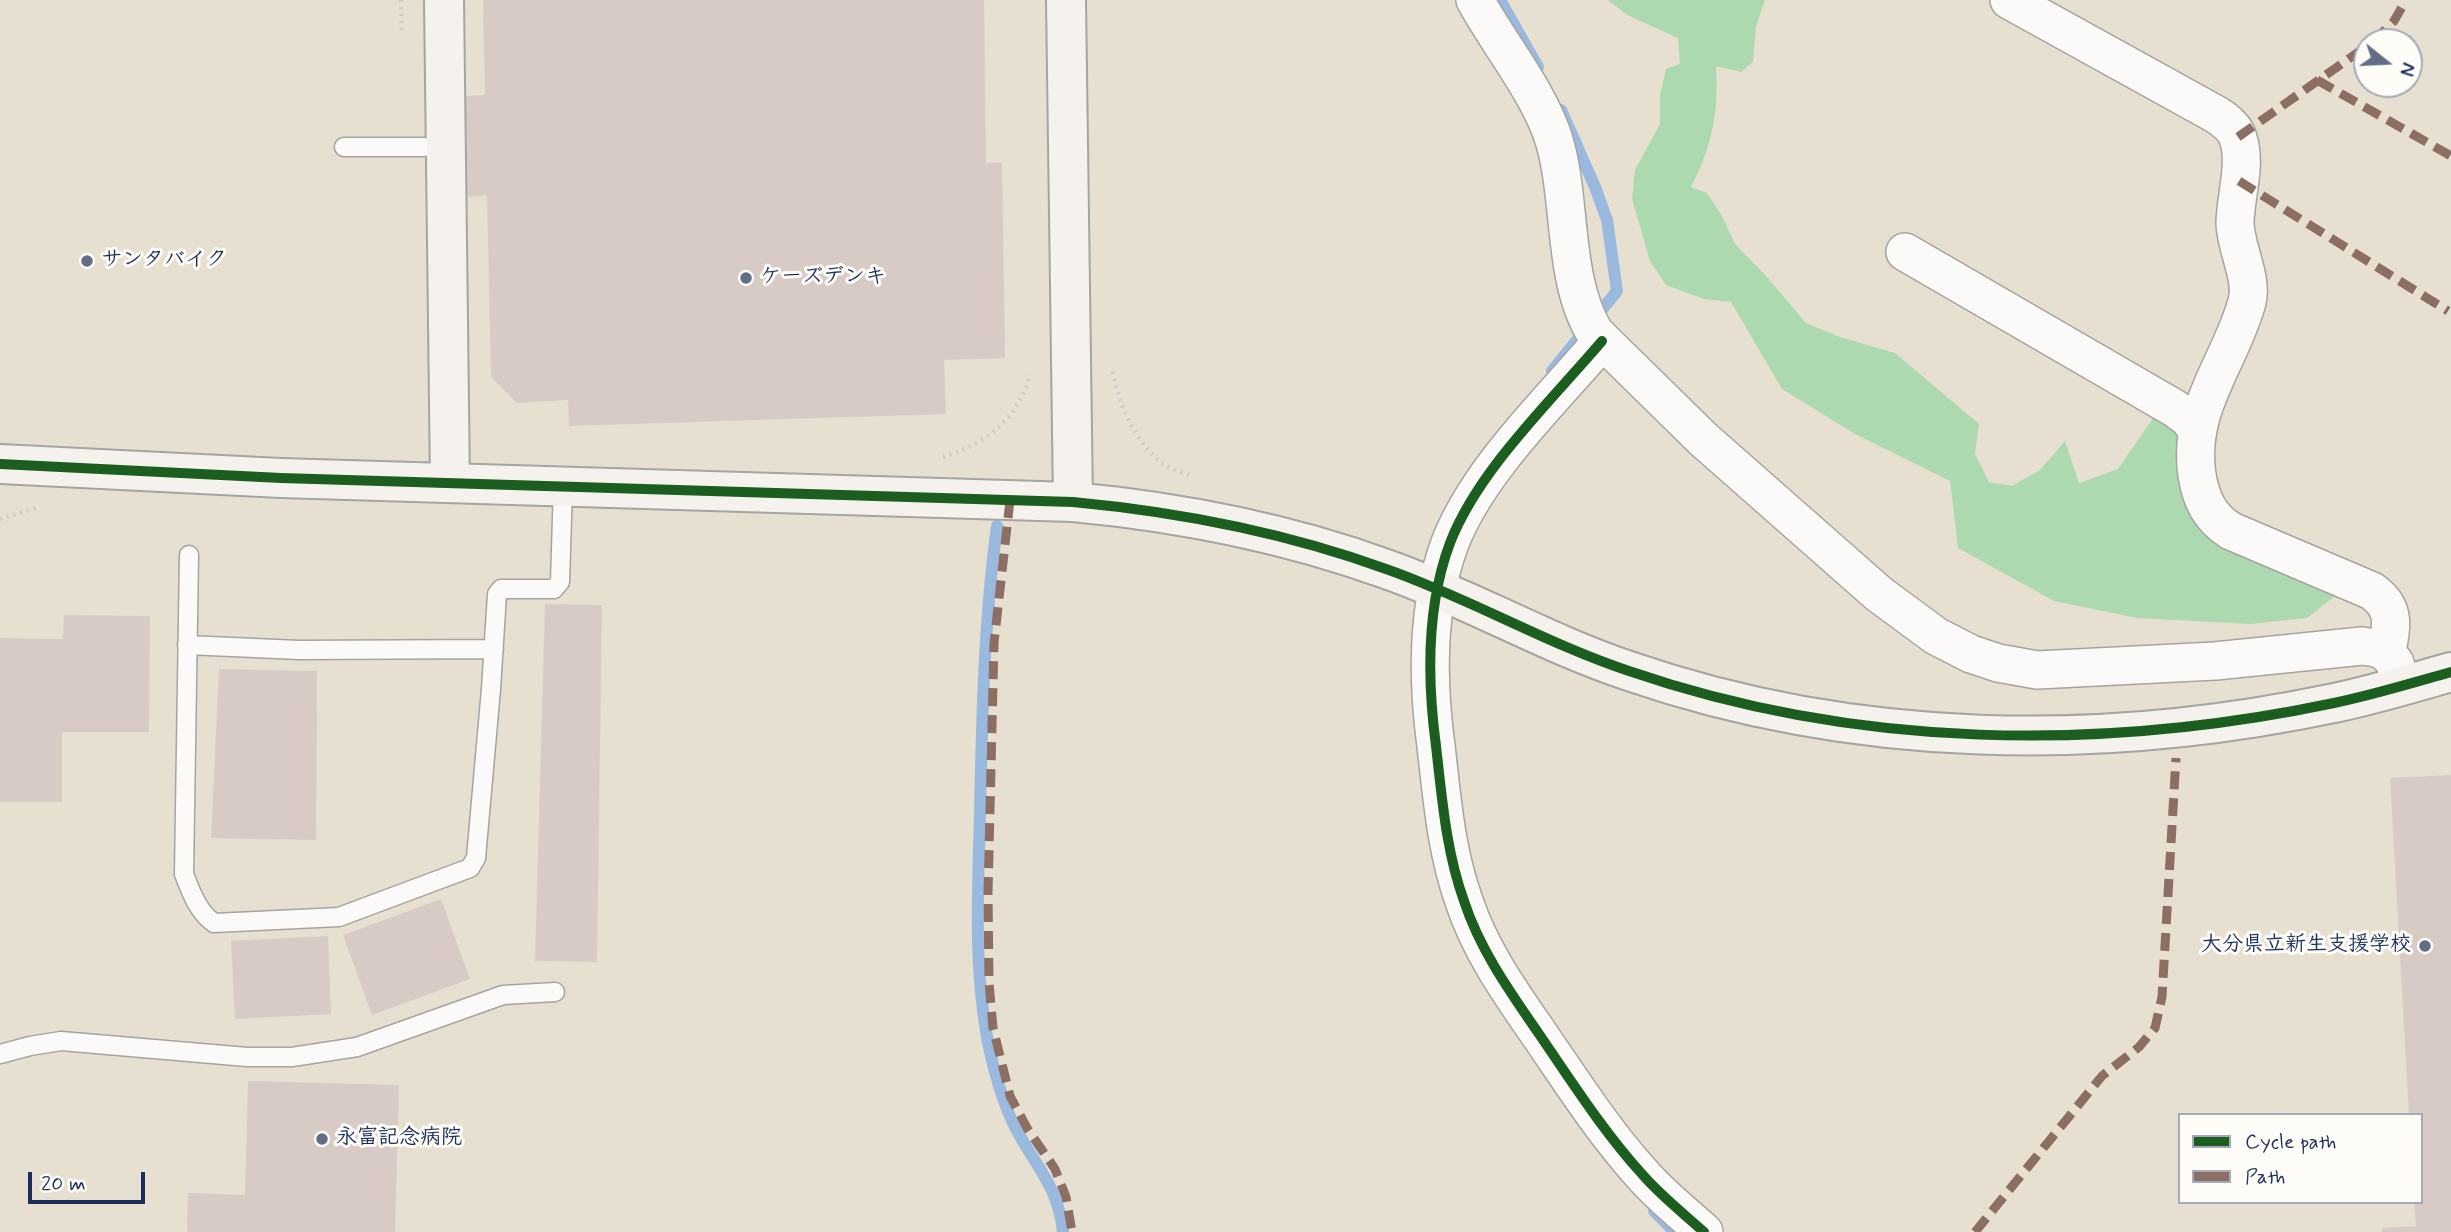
<!DOCTYPE html>
<meta charset="utf-8">
<style>
body{margin:0}
#map{position:relative;width:2451px;height:1232px;overflow:hidden;background:#e7e0d1;font-family:Mynerve,sans-serif}
canvas{display:block}
.legend{position:absolute;left:2178px;top:1113px;width:245px;height:91px;box-sizing:border-box;background:#fdfcf7;border:2px solid #a3aaba;margin:0;padding:9px 12px;list-style:none;font-size:21px;color:#1b2f5e}
.legend li{display:flex;align-items:center;gap:14px;height:35px}
.legend b{width:35px;border:2px solid #a3aaba}
.north{position:absolute;left:2353px;top:28px;width:70px;height:70px;box-sizing:border-box;background:#fdfcf7;border:2px solid #a3aaba;border-radius:50%;rotate:108deg;font-size:19px;font-weight:700;line-height:28px;text-align:center;color:#1b2f5e}
.north::after{content:'';display:block;margin:auto;width:24px;height:32px;background:#626d86;clip-path:polygon(50% 0,100% 100%,50% 72%,0 100%)}
.scale{position:absolute;left:28px;top:1172px;width:117px;height:32px;box-sizing:border-box;border:4px solid #1b2f5e;border-top:0;padding-left:9px;font-size:21px;line-height:24px;white-space:nowrap;color:#1b2f5e;-webkit-text-stroke:5px #fdfcf7;paint-order:stroke}
</style>
<div id="map">
<canvas width="2451" height="1232"></canvas>
<ul class="legend">
<li><b style="height:9px;background:#1b5e20"></b>Cycle path</li>
<li><b style="height:9px;background:#8d6e63"></b>Path</li>
</ul>
<div class="north">N</div>
<div class="scale">20 m</div>
</div>
<script>
const ctx = document.querySelector('canvas').getContext('2d');
ctx.lineJoin = 'round';
function fillPath(path, color) { ctx.fillStyle = color; ctx.fill(path, 'evenodd'); }
function trace(path, color, width, dash) { ctx.strokeStyle = color; ctx.lineWidth = width; ctx.lineCap = dash ? 'butt' : 'round'; ctx.setLineDash(dash || []); ctx.stroke(path); }
function drawText(font, color, halo, rows, align = 'center') {
  ctx.font = font + ' Mynerve,"Klee One",sans-serif'; ctx.lineWidth = 6; ctx.setLineDash([]); ctx.textBaseline = 'middle'; ctx.strokeStyle = halo; ctx.fillStyle = color; for (const [text, x, y, turn = 0] of rows) {
    ctx.save(); ctx.translate(x, y); ctx.rotate((+turn || 0) * Math.PI / 180); ctx.textAlign = isNaN(turn) ? turn : align; if (halo) ctx.strokeText(text, 0, 0); ctx.fillText(text, 0, 0); ctx.restore();
  }
}
fillPath(new Path2D(`
 M1608,0H1765L1756,27L1753,62L1741,72L1716,66C1719,111 1712,147 1691,187L1707,193L1722,216L1735,244L1767,277L1806,323L1840,337L1895,353L1979,424L1975,454L1989,482L2012,486L2040,470L2065,441L2079,483L2118,469L2158,411L2179,421L2184,497L2340,592L2307,618L2250,624L2137,618L2054,601L1958,548L1950,481L1855,434L1782,389L1731,302L1704,299L1666,285L1650,261L1632,199L1635,170L1660,124V95L1666,69L1680,64L1678,38L1627,15Z`), '#add9b1');
trace(new Path2D(`
 M1500,0L1538,67
 M1552,371L1617,291L1607,220L1595,187L1561,110
 M997,526C984,622 982,717 980,813C978,892 973,973 990,1052C996,1078 1003,1103 1015,1127C1035,1166 1058,1185 1063,1232
 M1654,1211L1675,1232`), '#99bade', 12);
fillPath(new Path2D(`
 M483,0H984L986,163L1002,162L1005,358L944,360L946,414L569,426L568,400L517,403L491,377L487,195L465,197L463,96L485,95Z
 M545,604L602,605L597,962L535,961Z
 M64,615L150,616L149,732H62V802H0V638L63,639Z
 M219,669L317,671L316,840L211,838Z
 M2451,775V1232H2382V1228L2416,1226L2414,1202H2421V1115H2409L2390,778Z
 M441,899L470,979L372,1015L343,935Z
 M328,936L331,1014L235,1019L231,941Z
 M248,1081L399,1085L395,1232H187L188,1193L245,1195Z`), '#d8cbc6');
const lane = new Path2D(`
 M344,147H424
 M189,555L184,874C191,892 198,912 214,923L339,917L470,868L476,858L491,689L497,594L501,589H554L560,582L563,486
 M187,645L299,650L494,649
 M0,1054L30,1046L61,1041L247,1057H292L357,1047L503,995L555,992`);
const street = new Path2D(`
 M1475,0C1499,44 1539,92 1554,140C1572,199 1562,280 1595,333L1703,439L1879,594L1936,636L1971,654L1998,663L2037,670L2215,661L2362,646L2376,648L2387,653L2395,663L2401,686
 M2009,0L2217,115C2226,121 2235,128 2238,138C2247,165 2235,197 2235,224C2236,249 2253,278 2247,302C2230,363 2187,408 2197,475C2201,500 2210,518 2231,531L2372,591C2397,609 2391,626 2387,653
 M1905,252L2174,408L2188,418L2197,430
 M1602,341C1552,400 1478,470 1450,543C1426,607 1427,679 1436,746C1442,798 1446,851 1464,901C1480,950 1510,992 1539,1034C1572,1082 1603,1131 1642,1174C1660,1195 1683,1213 1704,1232`);
const secondary = new Path2D(`
 M444,0L450,483
 M1066,0L1073,502
 M0,464L281,478L1073,502C1180,512 1284,532 1386,569C1469,598 1545,643 1629,671C1856,749 2101,752 2334,703C2373,695 2412,683 2451,672`);
trace(lane, '#a5a4a1', 21);
trace(street, '#a5a4a1', 40);
trace(secondary, '#a5a4a1', 42);
trace(new Path2D(`
 M401,0L402,34
 M1113,372C1118,403 1136,443 1162,463C1170,469 1182,472 1192,476
 M943,457C984,445 1020,418 1030,374
 M0,519L39,507`), '#cbcbca', 4.5, [2, 5]);
trace(lane, '#fbfaf8', 18);
trace(street, '#fbfaf8', 37);
trace(secondary, '#f5f2ee', 38);
trace(new Path2D(`
 M2373,42L2394,21L2406,0
 M2317,80L2451,156
 M2238,137L2367,46
 M2239,181L2448,311
 M1010,500L994,643L988,893L989,983L993,1028L1010,1096L1027,1128L1055,1169L1066,1197L1072,1232
 M1975,1232L2102,1076L2139,1047L2155,1028L2162,997L2176,758`), '#8d6e63', 9, [18, 9]);
trace(new Path2D(`
 M1602,341C1552,400 1478,470 1450,543C1426,607 1427,679 1436,746C1442,798 1446,851 1464,901C1480,950 1510,992 1539,1034C1572,1082 1603,1131 1642,1174C1660,1195 1683,1213 1704,1232
 M0,464L281,478L1073,502C1180,512 1284,532 1386,569C1469,598 1545,643 1629,671C1856,749 2101,752 2334,703C2373,695 2412,683 2451,672`), '#1b5e20', 10);
for (const [x, y, r, color] of [
 [87,261,7,"#626d86"],
 [746,278,7,"#626d86"],
 [2425,946,7,"#626d86"],
 [322,1139,7,"#626d86"]
]) { const dot = new Path2D(); dot.arc(x, y, r, 0, 2 * Math.PI); ctx.fillStyle = color; ctx.fill(dot); trace(dot, '#fdfcf7', 2.5); }
drawText('bold 21px', '#1b2f5e', '#fdfcf7', [
 ["サンタバイク",101,261],
 ["ケーズデンキ",760,278],
 ["大分県立新生支援学校",2411,946,"right"],
 ["永富記念病院",336,1139]
], 'left');
</script>
